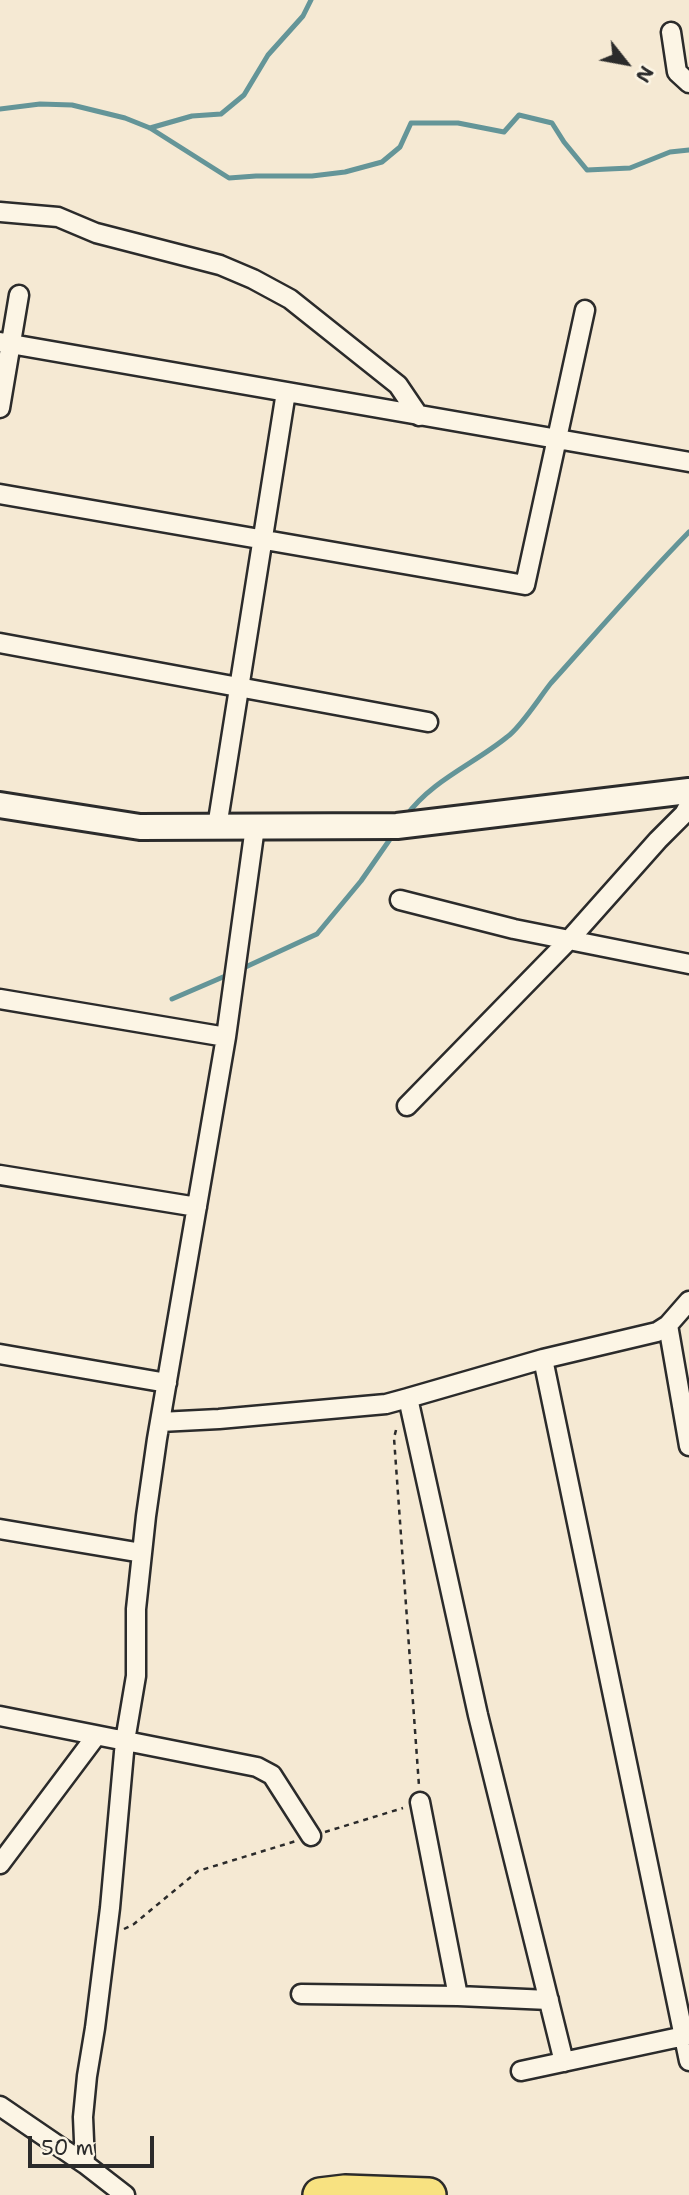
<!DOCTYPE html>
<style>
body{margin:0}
#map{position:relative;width:689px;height:2195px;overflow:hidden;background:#f5e9d3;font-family:"Shantell Sans",sans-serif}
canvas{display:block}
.north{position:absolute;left:591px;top:28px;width:70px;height:70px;-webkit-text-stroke:5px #fcf5e5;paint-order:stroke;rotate:121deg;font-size:19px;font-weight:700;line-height:28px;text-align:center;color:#2b2b2b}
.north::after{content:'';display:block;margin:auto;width:24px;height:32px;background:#2b2b2b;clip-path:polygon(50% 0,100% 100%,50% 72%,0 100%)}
.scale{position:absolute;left:28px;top:2136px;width:126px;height:32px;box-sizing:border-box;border:4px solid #2b2b2b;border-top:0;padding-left:9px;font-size:21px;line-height:24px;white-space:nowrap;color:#2b2b2b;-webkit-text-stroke:5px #fcf5e5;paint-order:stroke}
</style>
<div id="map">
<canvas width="689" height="2195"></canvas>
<div class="north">N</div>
<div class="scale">50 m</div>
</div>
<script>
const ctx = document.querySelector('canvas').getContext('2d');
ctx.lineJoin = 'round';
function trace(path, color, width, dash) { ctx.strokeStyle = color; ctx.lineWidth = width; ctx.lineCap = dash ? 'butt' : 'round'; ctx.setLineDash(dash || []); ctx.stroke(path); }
trace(new Path2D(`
 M0,109L40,104L72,105L125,118L150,128L229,178L256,176H312L345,172L382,162L400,147L411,123H458L504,132L519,115L552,123L564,142L587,170L630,168L670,152L689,150
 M150,128L192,116L221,114L244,95L268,55L303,16L311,0
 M406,816C432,780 474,764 507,737C521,727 539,698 551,683C597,632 641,581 689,532
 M239,970L317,934L361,881L395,832
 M172,999L230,974`), '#649598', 5);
const street = new Path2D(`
 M671,32L677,72L689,83
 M0,212L58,217L96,233L220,265L253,279L290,299L398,385L419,416
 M0,342L689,462
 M0,408L19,295
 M0,494L525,585L585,310
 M0,643L428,722
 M217,827L286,392
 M400,900L514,929L689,964
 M0,999L226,1037
 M407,1106L569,940L658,840L684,814L689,805
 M0,1175L197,1207
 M668,1325L689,1446
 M0,1354L167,1383
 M543,1359L689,2061
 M408,1398L543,1359L657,1332L668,1325L689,1301
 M160,1422L219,1419L386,1404L408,1398L478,1715L564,2062
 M0,1529L142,1553
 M0,1716L257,1767L272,1775L311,1836
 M420,1802L458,1996
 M0,1864L96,1736
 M301,1994L458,1996L549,2000
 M521,2071L689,2035
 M0,2106L85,2164
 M125,2195L85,2164L83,2117L87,2076L95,2028L110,1908L125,1741L136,1676V1609L146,1516L157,1439L226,1037L255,827`);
const secondary = new Path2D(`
 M0,805L140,827L397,826L689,791`);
const highway = new Path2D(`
 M320,2195L345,2192L429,2195`);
trace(street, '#2b2b2b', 23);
trace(secondary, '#2b2b2b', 30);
trace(highway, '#2b2b2b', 38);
trace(new Path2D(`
 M396,1430L394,1438L419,1786
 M325,1832L403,1808
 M124,1929L134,1924L198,1871L296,1841`), '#2b2b2b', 2.5, [5, 5]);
trace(street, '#fcf5e5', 18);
trace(secondary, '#fcf5e5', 24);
trace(highway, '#f8e281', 33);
</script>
